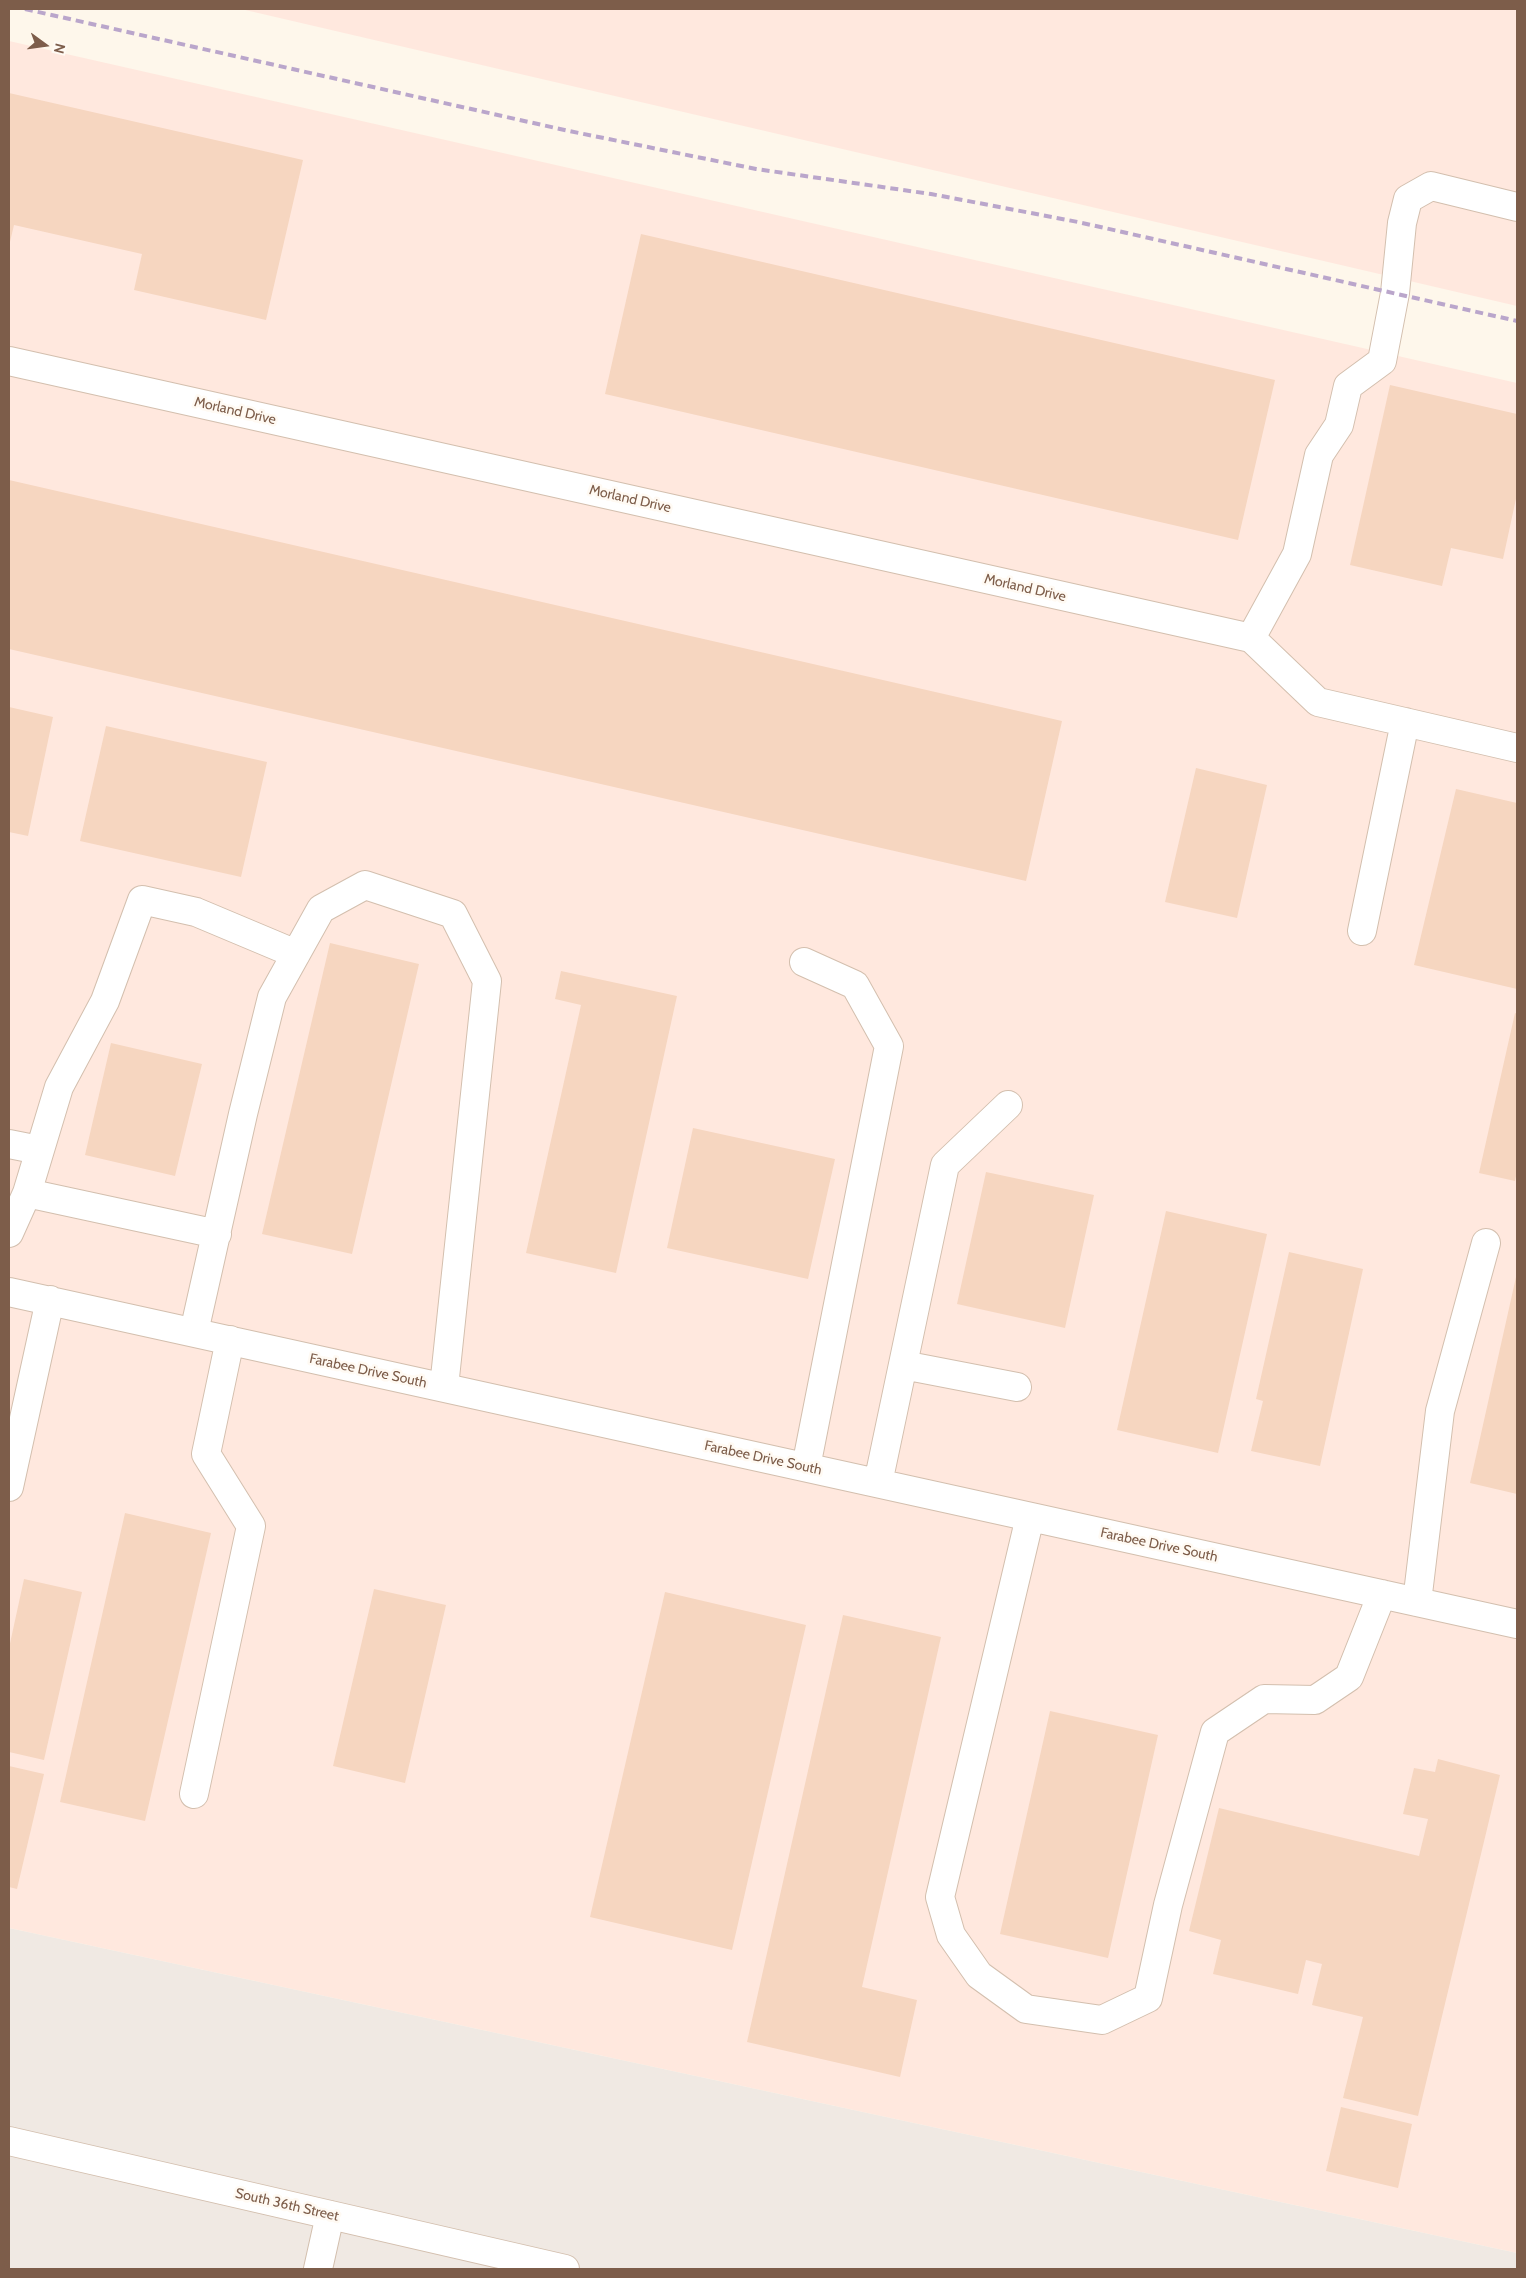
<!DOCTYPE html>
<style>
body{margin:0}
#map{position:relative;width:1526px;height:2278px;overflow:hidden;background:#fef7eb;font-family:Cabin,sans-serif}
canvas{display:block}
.frame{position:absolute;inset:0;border:10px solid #7d5d4a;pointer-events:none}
.north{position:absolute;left:20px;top:20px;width:50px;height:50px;-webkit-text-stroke:4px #fffaf3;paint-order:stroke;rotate:104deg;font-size:14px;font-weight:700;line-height:20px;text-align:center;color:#7d5d4a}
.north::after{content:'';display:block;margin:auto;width:18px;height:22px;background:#7d5d4a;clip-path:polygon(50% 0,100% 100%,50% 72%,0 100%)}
</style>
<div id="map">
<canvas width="1526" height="2278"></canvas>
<div class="frame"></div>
<div class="north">N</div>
</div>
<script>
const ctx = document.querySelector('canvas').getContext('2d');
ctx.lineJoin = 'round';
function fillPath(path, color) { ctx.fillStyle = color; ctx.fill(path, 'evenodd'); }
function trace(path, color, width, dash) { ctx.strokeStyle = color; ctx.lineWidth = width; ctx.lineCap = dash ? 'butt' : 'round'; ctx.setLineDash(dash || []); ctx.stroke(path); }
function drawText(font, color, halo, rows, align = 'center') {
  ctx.font = font + ' Cabin,sans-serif'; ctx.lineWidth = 5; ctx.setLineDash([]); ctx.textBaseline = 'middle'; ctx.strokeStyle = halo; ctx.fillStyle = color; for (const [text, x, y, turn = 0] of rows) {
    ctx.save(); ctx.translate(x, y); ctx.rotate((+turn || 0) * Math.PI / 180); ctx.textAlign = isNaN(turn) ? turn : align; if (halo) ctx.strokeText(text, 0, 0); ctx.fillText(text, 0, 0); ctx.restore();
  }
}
fillPath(new Path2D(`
 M241,9H1517V306Z
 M9,41L1517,383V2253L9,1928Z`), '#ffe8de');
fillPath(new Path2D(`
 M9,1928L1517,2253V2269H9Z`), '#f0e9e3');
fillPath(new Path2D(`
 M9,93L303,160L266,320L134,290L142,254L14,225L9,246Z
 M641,234L1275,380L1238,540L605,394Z
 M1390,385L1517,414V494L1503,559L1451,548L1442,586L1350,565Z
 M9,480L1062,721L1026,881L9,649Z
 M9,707L53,717L28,836L9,832Z
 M106,726L267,762L241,877L80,841Z
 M1196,768L1267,785L1237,918L1165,902Z
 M1456,789L1517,803V989L1414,965Z
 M330,943L419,964L352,1254L262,1234Z
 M561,971L677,996L616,1273L526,1253L581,1005L555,999Z
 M1515,1013L1517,1014V1171L1515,1181L1479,1173Z
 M111,1043L202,1064L175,1176L85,1155Z
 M693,1128L835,1159L808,1279L667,1248Z
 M986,1172L1094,1195L1065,1328L957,1304Z
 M1166,1211L1267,1234L1218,1453L1117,1430Z
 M1289,1252L1363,1269L1320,1466L1251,1451L1263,1401L1256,1399Z
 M1516,1277H1517V1494L1470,1483Z
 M125,1513L211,1533L145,1821L60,1802Z
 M24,1579L82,1592L44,1760L9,1752V1648Z
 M374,1589L446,1605L405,1783L333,1766Z
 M665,1592L806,1625L732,1950L590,1917Z
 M843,1615L941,1637L862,1987L917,2000L900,2077L747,2042Z
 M1050,1711L1158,1735L1108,1958L1000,1934Z
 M1438,1759L1500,1775L1418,2116L1343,2098L1363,2017L1312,2005L1322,1964L1306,1960L1298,1994L1213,1974L1221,1940L1189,1931L1219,1808L1419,1856L1428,1819L1403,1814L1414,1768L1435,1772Z
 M9,1766L44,1774L17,1889L9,1887Z
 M1341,2107L1412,2124L1398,2188L1326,2171Z`), '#f6d6c0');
const minor = new Path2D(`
 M9,361L1251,638
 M1251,638L1297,554L1319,455L1339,425L1348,386L1382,361L1395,293L1402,223L1408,199L1431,186L1517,207
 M1251,638L1318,702L1517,748
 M1362,931L1405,722
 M804,962L855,985L889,1046L806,1467
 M9,1144L39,1150
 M27,1193L217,1234
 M9,1233L27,1193L59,1087L105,1001L142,900L196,912L296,954
 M9,1292L1517,1624
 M194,1332L243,1114L272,997L321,909L365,885L453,914L487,981L444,1387
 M903,1365L1017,1387
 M878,1483L945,1165L1008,1105
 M9,1487L50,1300
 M1030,1517L940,1897L951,1935L979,1975L1026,2009L1102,2020L1148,1998L1168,1905L1215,1732L1264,1699L1315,1700L1349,1677L1382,1594
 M1417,1602L1440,1411L1486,1243
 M194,1794L251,1526L206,1454L230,1340
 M9,2141L565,2269
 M318,2269L330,2215`);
trace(minor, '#d3bfae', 30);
trace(minor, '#fff', 28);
trace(new Path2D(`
 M25,9L569,131L756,169L931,194L1078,222L1517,321`), '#baa6cb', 4, [8, 5]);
drawText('14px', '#7d5d4a', '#fffaf3', [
 ["Morland Drive",235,411,13],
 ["Morland Drive",630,499,13],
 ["Morland Drive",1025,588,13],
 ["Farabee Drive South",368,1371,12],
 ["Farabee Drive South",763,1458,12],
 ["Farabee Drive South",1159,1545,12],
 ["South 36th Street",287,2205,13]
]);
</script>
